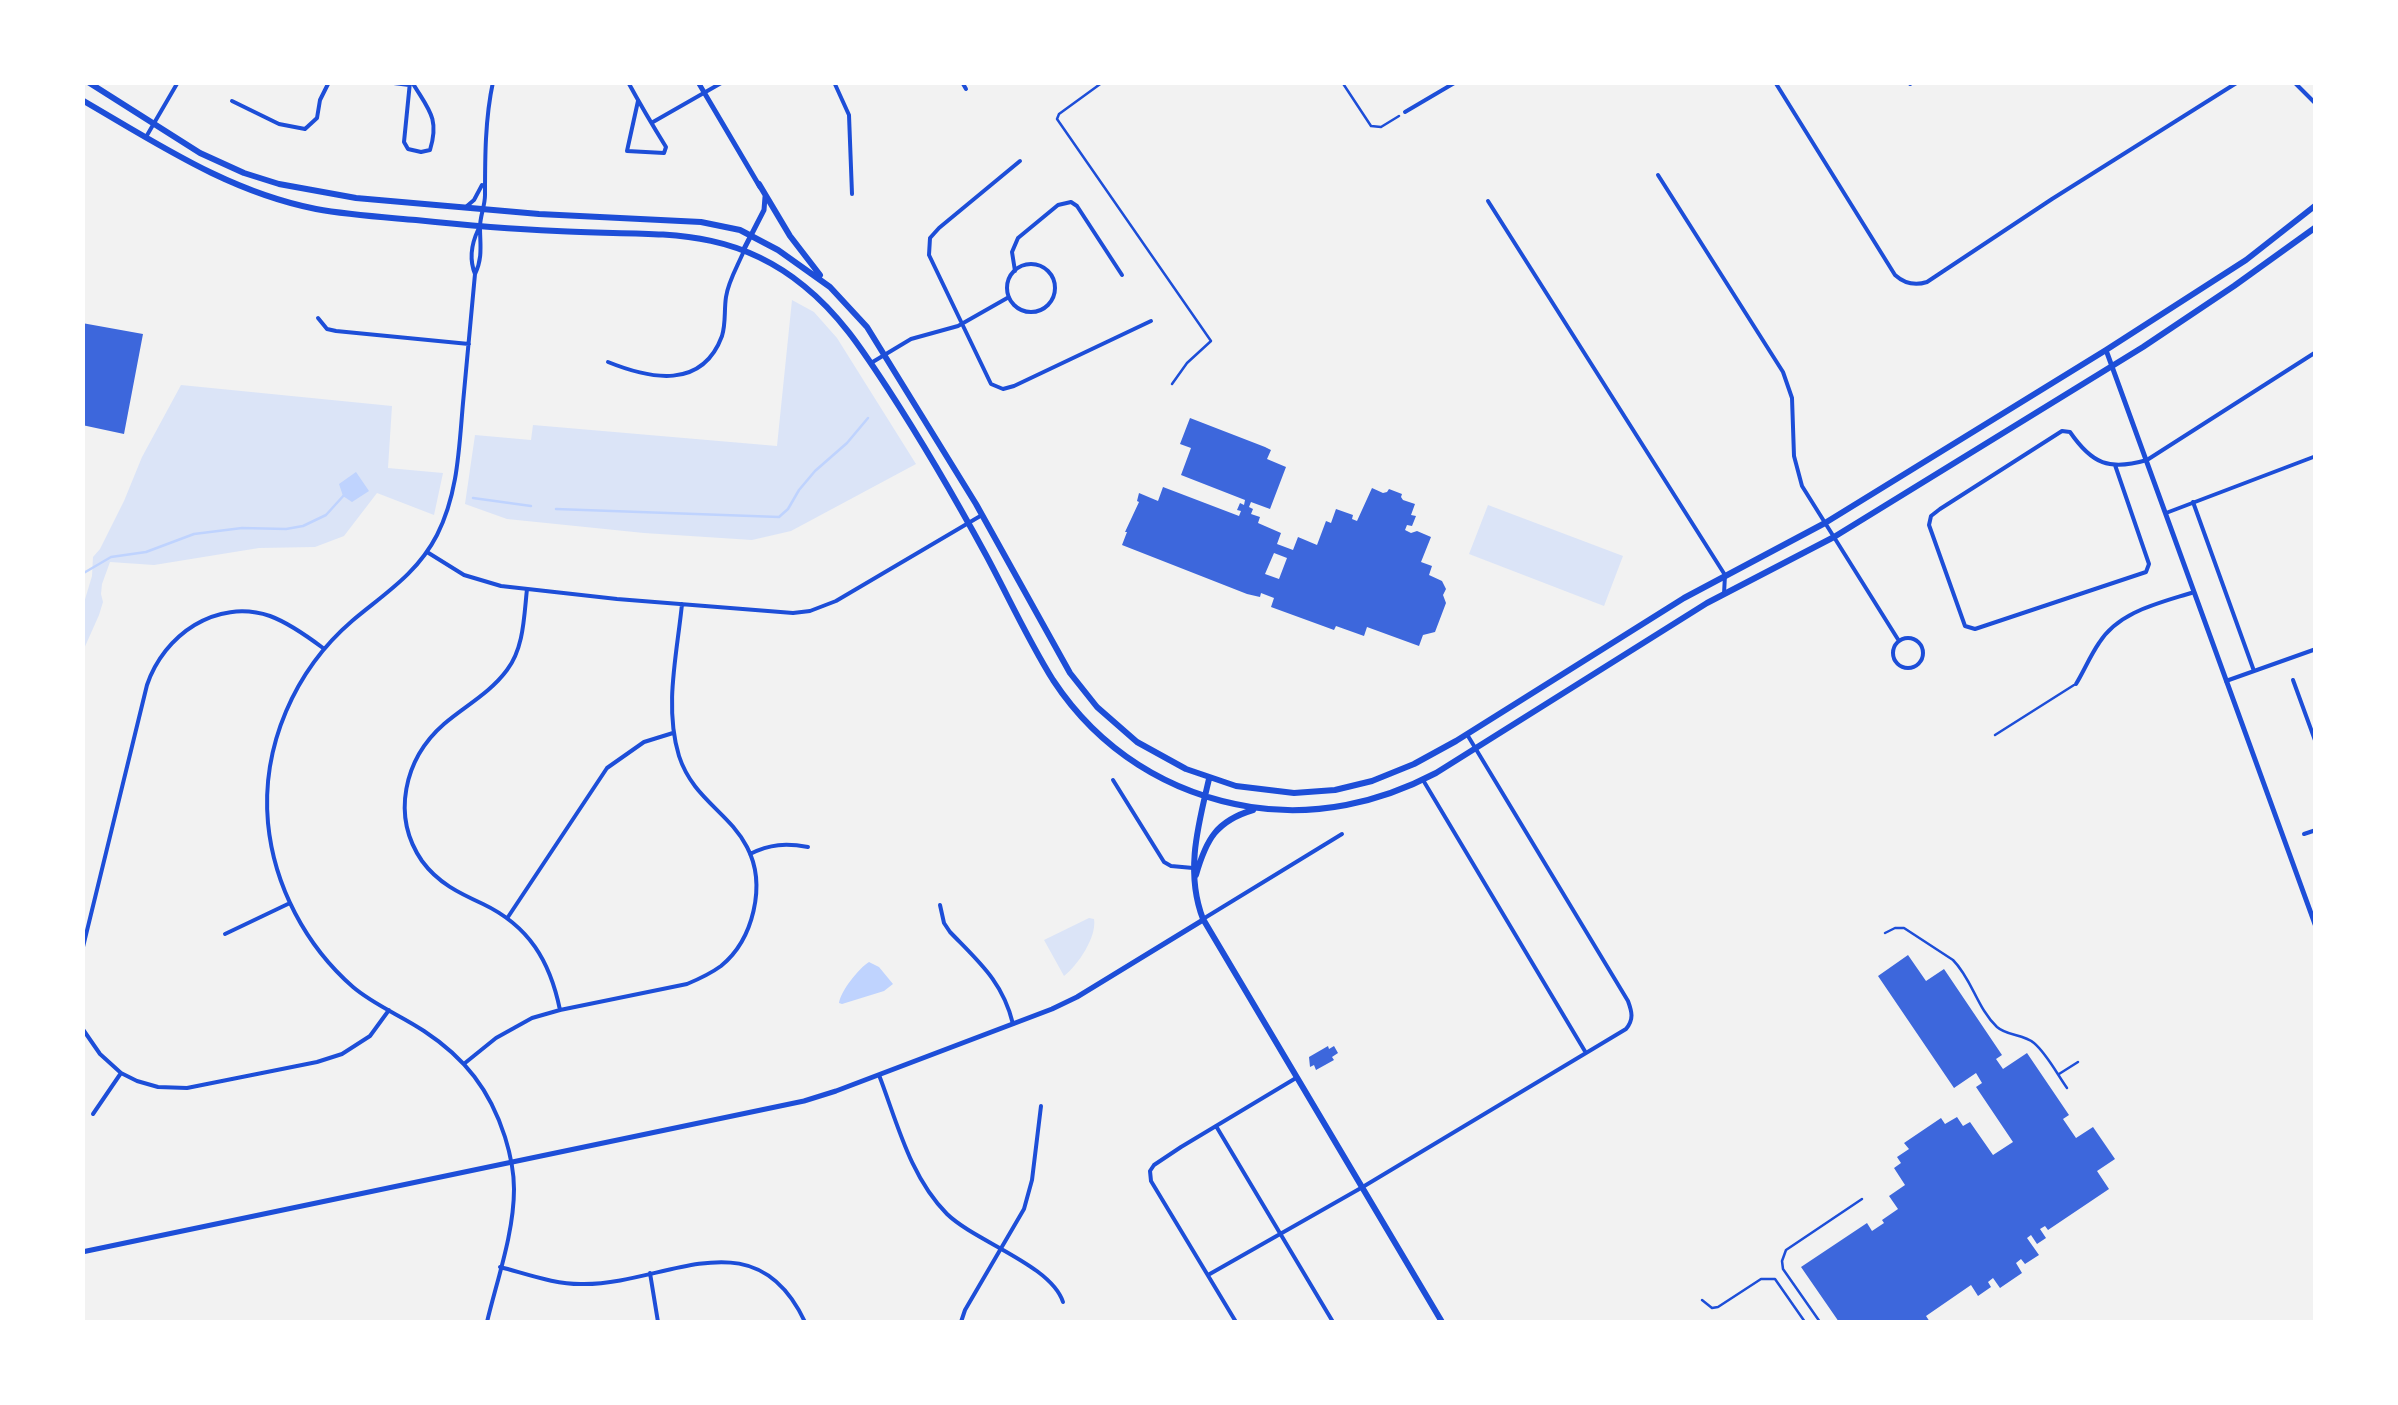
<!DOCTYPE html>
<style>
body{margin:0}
#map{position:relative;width:2398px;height:1405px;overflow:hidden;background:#f2f2f2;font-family:"IBM Plex Sans",sans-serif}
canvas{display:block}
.frame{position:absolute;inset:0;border:85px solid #fff;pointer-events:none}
</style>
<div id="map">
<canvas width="2398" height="1405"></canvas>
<div class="frame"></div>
</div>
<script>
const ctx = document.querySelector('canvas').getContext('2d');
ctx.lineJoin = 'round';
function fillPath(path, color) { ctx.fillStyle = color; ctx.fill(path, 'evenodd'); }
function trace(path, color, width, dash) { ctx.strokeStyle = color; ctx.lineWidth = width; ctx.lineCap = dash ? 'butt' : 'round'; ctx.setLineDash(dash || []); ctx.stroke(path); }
fillPath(new Path2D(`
 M792,300L814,312L837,338L916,464L791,531L752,540L644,533L507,519L465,504L475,435L531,440L533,425L777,446Z
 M181,385L392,406L388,468L443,473L434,515L377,493L344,536L315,547L259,548L154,565L110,562L102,584L101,594L103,602L99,615L83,651V606L92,576L93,557L100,549L124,501L142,457Z
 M1488,505L1623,556L1604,606L1469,554Z
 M1089,918L1094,919C1097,937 1078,965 1064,976L1044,940Z`), '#dbe4f7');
fillPath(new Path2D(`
 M356,472L369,491L352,502L343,496L339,484Z
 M869,962L879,967L893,984L884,991L842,1004L839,1003C841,991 858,969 869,962Z`), '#bfd3fe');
trace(new Path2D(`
 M473,498L531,506
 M556,509L779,517L788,509L799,490L815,471L847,443L868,418
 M82,574L111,557L146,552L194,534L242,528L286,529L303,526L326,515L345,494`), '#bfd3fe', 2.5);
fillPath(new Path2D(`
 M82,323L143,334L124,434L82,425Z
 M1190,418L1265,447L1271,450L1267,459L1286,467L1270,509L1251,502L1249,507L1253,509L1251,514L1260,517L1258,523L1281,533L1277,544L1293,550L1298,537L1317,545L1326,521L1331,523L1336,509L1353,515L1352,519L1357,521L1372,488L1383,493L1387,492L1389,489L1402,494L1401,497L1403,500L1415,504L1411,515L1416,516L1412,526L1407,525L1405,530L1411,533L1417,531L1431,537L1421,562L1432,566L1429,575L1442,581L1446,589L1443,595L1446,603L1435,632L1423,635L1419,646L1367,627L1364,636L1336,626L1334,630L1271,607L1274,598L1261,593L1260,597L1247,594L1122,545L1127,532H1125L1139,502L1137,501L1139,493L1158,501L1163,487L1239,516L1241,511L1237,510L1240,503L1244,505L1245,500L1181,475L1191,448L1180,444ZM1274,553L1287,558L1279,579L1265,574Z
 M1908,955L1926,981L1944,969L2002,1055L1996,1059L2003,1069L2027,1053L2069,1115L2063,1119L2076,1138L2093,1127L2115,1159L2097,1171L2109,1189L2048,1230L2045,1226L2040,1229L2046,1238L2037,1244L2031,1235L2027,1238L2039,1255L2025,1264L2021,1259L2016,1263L2022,1273L2000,1288L1993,1278L1988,1282L1991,1287L1978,1296L1971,1285L1926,1316L1930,1322H1839L1801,1267L1867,1223L1872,1231L1884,1223L1882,1220L1898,1209L1889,1196L1905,1185L1894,1168L1901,1163L1897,1157L1909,1149L1904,1143L1941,1118L1945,1124L1957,1117L1963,1126L1970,1122L1993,1155L2013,1142L1976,1087L1982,1083L1976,1073L1954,1088L1878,976Z
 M1328,1046L1329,1049L1334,1046L1338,1053L1332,1057L1334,1060L1316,1070L1314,1065L1310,1067L1309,1057Z`), '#3d67dc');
trace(new Path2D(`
 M1103,82L1059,114L1057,119L1211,341L1187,363L1172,384
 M1342,82L1371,126L1381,127L1399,116
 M1702,1300L1712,1308L1718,1307L1761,1279H1775L1805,1322`), '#1d4ed8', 2.5);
trace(new Path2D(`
 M1995,735L2074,685
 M1820,1322L1783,1269L1782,1261L1786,1250L1862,1199`), '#1d4ed8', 2.5);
trace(new Path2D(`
 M1885,933L1895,928H1904L1953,960C1972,979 1977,1008 1997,1027C2007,1036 2023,1034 2034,1043C2047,1054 2057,1074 2067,1088
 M2059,1074L2078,1062`), '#1d4ed8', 2.5);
trace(new Path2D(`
 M386,82L409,85
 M410,82L404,142L408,149L421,152L430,150C440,118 428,109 412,82
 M628,82C640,104 653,126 666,147L664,153L627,151L638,101
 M834,82L849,115L852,194
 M962,82L966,89
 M1775,82L1895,275C1905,284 1915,286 1927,282L2052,199L2238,82
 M2294,82L2316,104
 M1910,84L1913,82
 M232,101L279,124L305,129L317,118L320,100L329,82
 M1405,112L1456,82
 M653,122L723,82
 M146,137L178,82
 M1020,161L939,228L930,238L929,255L991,384L1003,389L1014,386L1151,321
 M1658,175L1783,372L1792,398L1794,456L1802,486L1899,641
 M1488,201L1725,575L1724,594
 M467,206L474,200L482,185
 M1007 288a24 24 0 1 1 48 0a24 24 0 1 1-48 0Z
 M1015,271L1012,252L1018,238L1058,205L1071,202L1077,206L1122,275
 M475,274C469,259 471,245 478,230
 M318,318L327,329L336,331L469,344
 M608,362C650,379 702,390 722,336C726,323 724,310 726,297C728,282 737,267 743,253
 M871,363L911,339L958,326L1009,297
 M2115,465L2149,564L2146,572L1975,629L1965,626L1929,525L1931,516L1940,509L2062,431L2070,432C2092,464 2109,471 2147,460L2316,352
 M2193,502L2254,671
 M2166,513L2316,456
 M427,552L464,575L501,586L617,599L793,613L810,611L836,601L982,515
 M527,589C524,616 524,648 507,670C490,693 465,706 444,724C404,759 391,816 422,861C438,883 459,893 483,904C529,926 550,961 560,1010
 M1893 653a15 15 0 1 1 30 0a15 15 0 1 1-30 0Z
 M2293,680L2316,743
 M2226,681L2316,649
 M2076,684C2084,671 2090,656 2099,643C2119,611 2160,603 2194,592
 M1113,780L1164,862L1171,866L1193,868
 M1423,780L1586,1053
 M2304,834L2316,830
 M750,854C770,844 786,843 808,847
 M940,905L944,923L950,932C979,962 1003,982 1013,1024
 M508,917L607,768L644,742L673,733
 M1203,919L1342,834
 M225,934L290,903
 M82,951L147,685C164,635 216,598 270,616C289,623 307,636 323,648
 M82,1028L100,1054L121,1073L137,1081L158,1087L187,1088L317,1062L342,1054L370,1036L389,1010
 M465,1063L496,1038L532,1018L560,1010L687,984C699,979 710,974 721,966C753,940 767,885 747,847C729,812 693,799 679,756C664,707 677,654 682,604
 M879,1075C897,1122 910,1177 947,1214C976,1242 1051,1265 1063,1302
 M93,1114L121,1073
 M1216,1126L1333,1322
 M500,1267C527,1274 556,1285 584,1284C667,1284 755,1215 805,1322
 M650,1273L658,1322
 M1208,1275L1361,1188L1626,1029C1634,1019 1632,1012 1628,1001L1468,736
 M487,1322C497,1280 514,1233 514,1189C514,1171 510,1153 505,1137C490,1090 465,1058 424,1031C402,1016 374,1005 353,987C306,946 274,886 268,823C261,746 295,670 352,621C384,594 417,574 437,535C458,494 459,448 463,403C467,360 471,317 475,274C483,258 480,244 480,227C480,216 485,206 485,195C485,158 485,119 493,82
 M961,1322L965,1310L1024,1209L1032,1180L1041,1106
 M1236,1322L1151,1181L1150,1171L1154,1165L1181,1147L1296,1078`), '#1d4ed8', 4);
trace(new Path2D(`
 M698,82L760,187
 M744,249L764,210L765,197
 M2106,350L2316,927
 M82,1252L804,1101L836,1091L1052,1009L1077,997L1203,920`), '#1d4ed8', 5);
trace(new Path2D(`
 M88,82L200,153L244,173L279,184L356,198L539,214L701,222L740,230L778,250L830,287L867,327L976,504L1070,673L1097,707L1137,742L1186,769L1236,786L1294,793L1335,790L1372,781L1414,764L1456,741L1684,598L1825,523L2106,350L2246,260L2316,205
 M82,100C158,144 229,192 316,209C349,215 382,217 416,220C463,225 510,229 557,231C650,237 726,222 804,286C840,315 863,351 888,389C923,443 955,498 986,555C1008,596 1028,640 1053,680C1099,750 1169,794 1251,807C1315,817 1379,803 1436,773L1707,603L1834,537L2143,347L2234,286L2316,227
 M759,184L790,236L820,275
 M1209,779C1198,826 1185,872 1203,919L1442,1322
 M1196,875C1206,840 1216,821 1253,810`), '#1d4ed8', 6);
</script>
